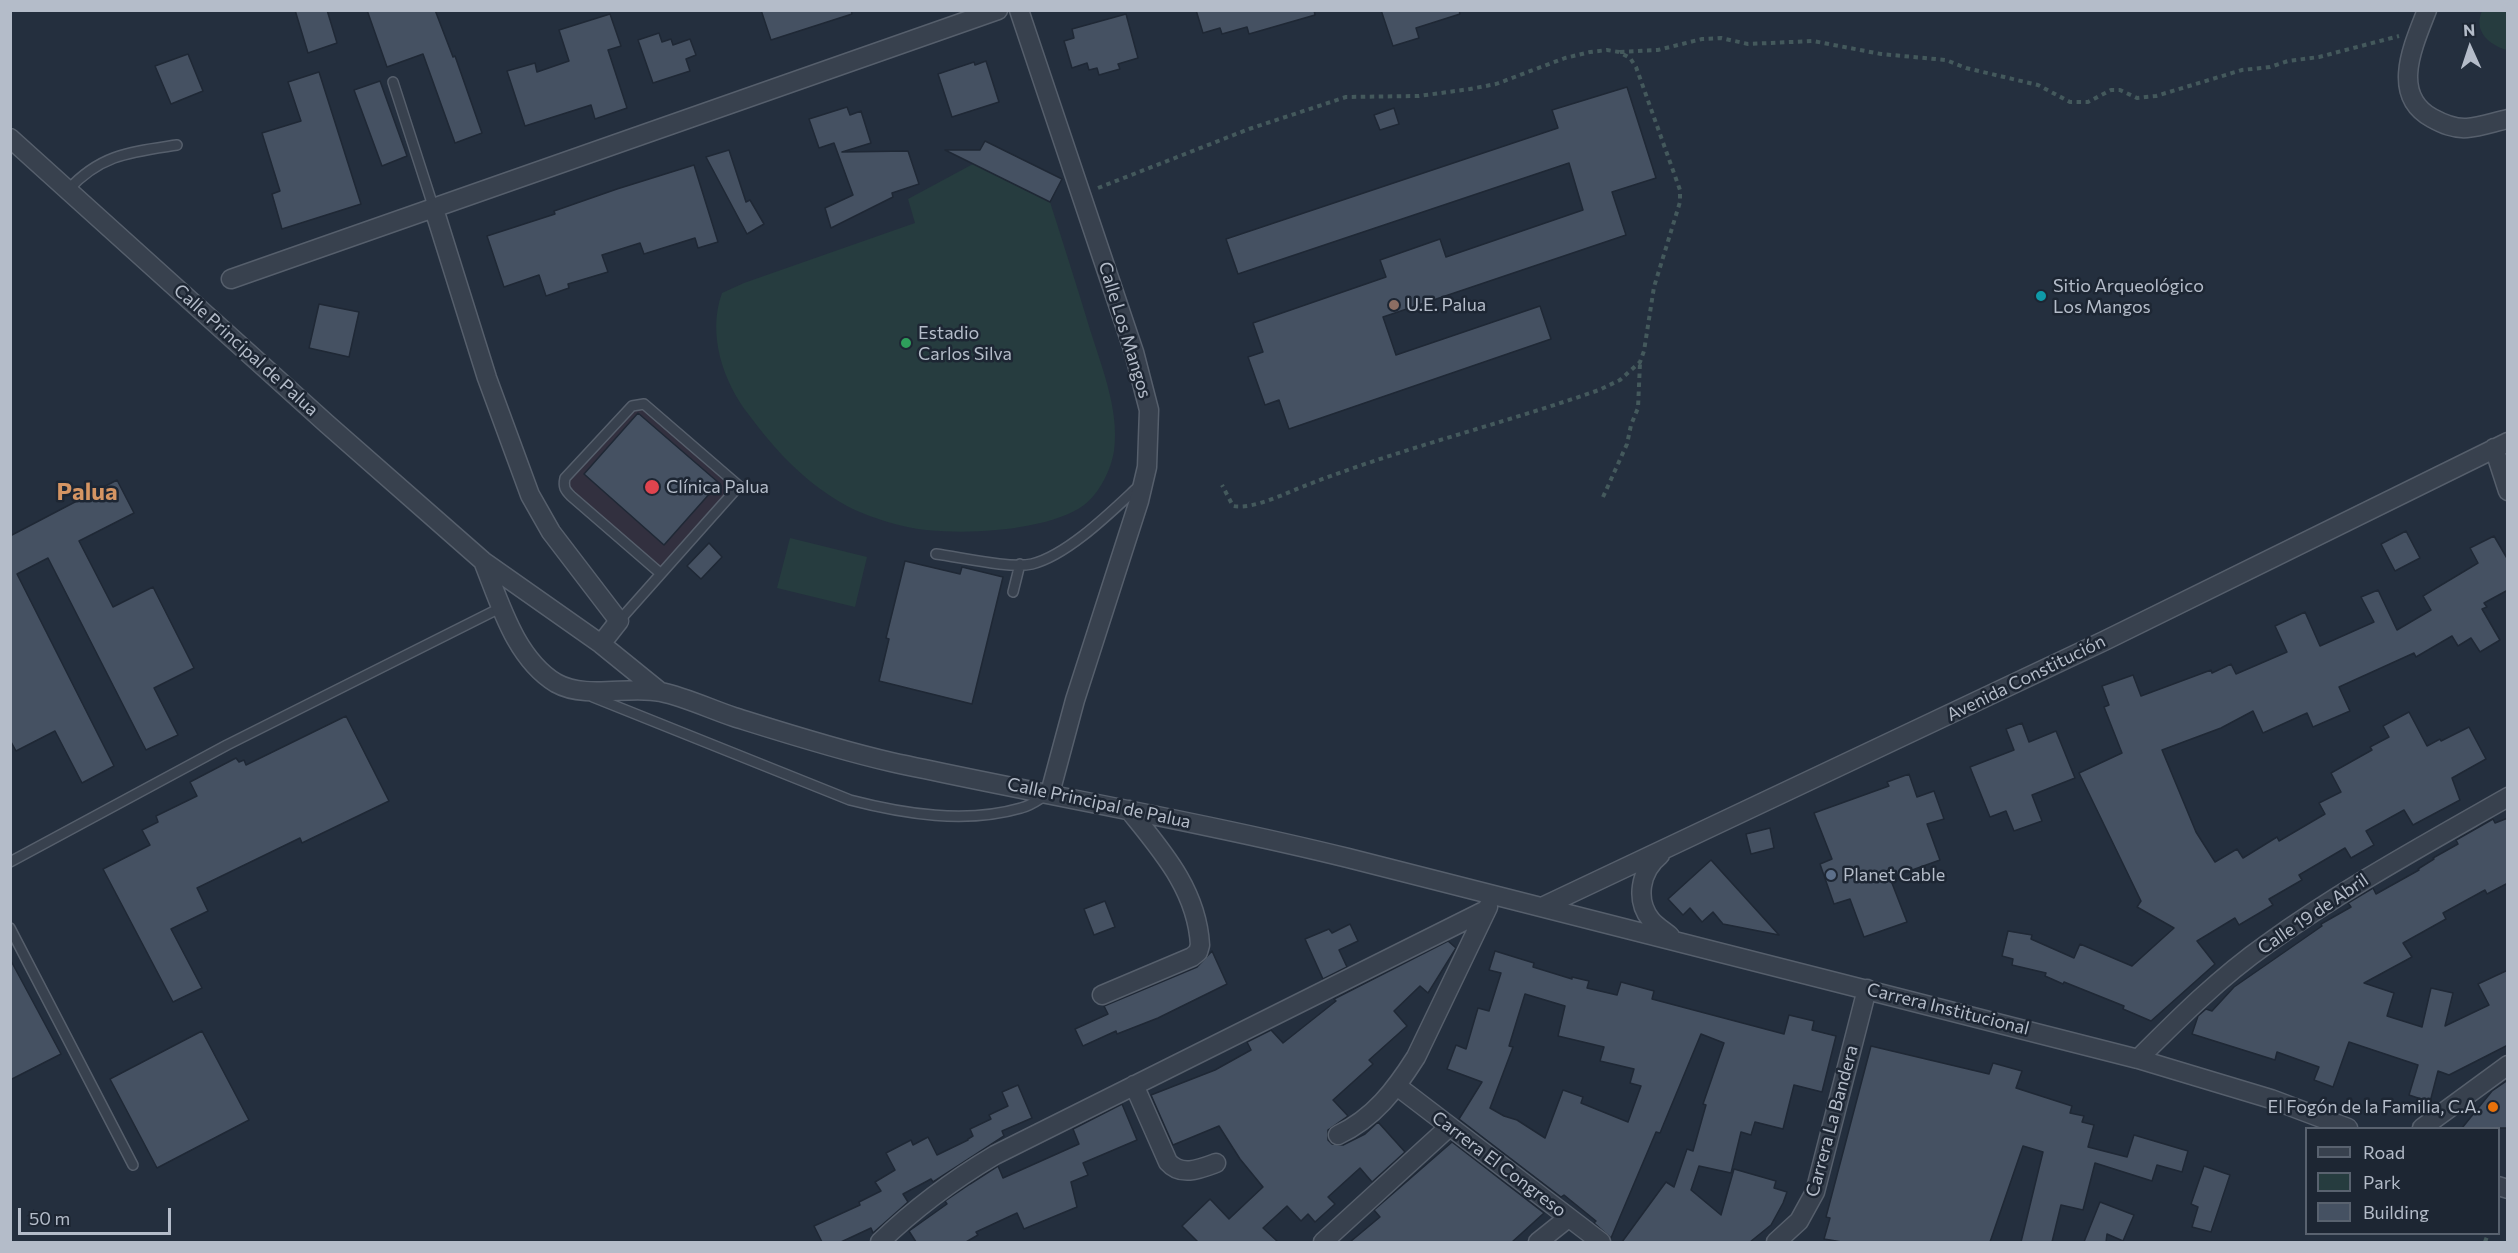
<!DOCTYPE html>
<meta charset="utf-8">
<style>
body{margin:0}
#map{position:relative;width:2518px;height:1253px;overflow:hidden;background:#242f3e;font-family:Commissioner,sans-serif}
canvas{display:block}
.frame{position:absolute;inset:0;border:12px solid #b4bcc9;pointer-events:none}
.legend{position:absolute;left:2305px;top:1127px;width:195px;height:108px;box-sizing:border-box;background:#1d2633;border:2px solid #59626f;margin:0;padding:8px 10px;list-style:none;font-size:18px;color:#b4bcc9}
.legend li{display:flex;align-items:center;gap:12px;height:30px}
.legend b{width:30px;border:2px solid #59626f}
.north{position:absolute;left:2440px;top:18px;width:60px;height:60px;-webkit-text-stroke:4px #1d2633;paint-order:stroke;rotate:357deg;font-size:16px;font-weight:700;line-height:24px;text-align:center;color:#b4bcc9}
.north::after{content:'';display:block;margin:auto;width:21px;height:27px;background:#b4bcc9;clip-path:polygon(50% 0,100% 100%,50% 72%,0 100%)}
.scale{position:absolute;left:18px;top:1208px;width:153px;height:27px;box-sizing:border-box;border:3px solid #b4bcc9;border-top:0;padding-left:8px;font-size:18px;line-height:21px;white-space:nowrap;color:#b4bcc9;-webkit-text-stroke:4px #1d2633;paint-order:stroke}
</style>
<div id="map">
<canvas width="2518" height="1253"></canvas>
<div class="frame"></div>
<ul class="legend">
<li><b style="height:8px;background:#38414e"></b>Road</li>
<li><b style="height:16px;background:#263c3f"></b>Park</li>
<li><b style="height:16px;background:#455162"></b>Building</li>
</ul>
<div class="north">N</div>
<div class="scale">50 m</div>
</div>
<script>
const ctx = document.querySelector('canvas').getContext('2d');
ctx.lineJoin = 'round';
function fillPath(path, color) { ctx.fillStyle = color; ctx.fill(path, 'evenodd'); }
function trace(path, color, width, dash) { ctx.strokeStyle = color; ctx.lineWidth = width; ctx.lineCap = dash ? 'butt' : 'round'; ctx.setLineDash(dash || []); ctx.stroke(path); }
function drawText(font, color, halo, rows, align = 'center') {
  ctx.font = font + ' Commissioner,sans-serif'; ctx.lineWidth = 5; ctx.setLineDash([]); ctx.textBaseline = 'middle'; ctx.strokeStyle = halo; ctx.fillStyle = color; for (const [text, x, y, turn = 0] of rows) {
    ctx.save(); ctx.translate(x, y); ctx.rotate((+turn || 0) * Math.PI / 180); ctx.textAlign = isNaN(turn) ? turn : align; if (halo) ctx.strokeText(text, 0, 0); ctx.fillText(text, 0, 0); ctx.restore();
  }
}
fillPath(new Path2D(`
 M637,403L738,483L660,573L571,496L565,478Z`), '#32303f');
fillPath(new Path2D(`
 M2482,11H2507V50C2489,45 2473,31 2482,11Z
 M973,164L1050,202C1063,243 1076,283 1088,323C1100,363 1120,409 1114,451C1111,470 1099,494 1084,505C1046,533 947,537 903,526C882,521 858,513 840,502C803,480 774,449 749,415C723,382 707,334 722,293L744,283L915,223L908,199Z
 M790,538L867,557L855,607L777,588Z`), '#263c3f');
const building = new Path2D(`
 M295,10H327L337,43L308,53Z
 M367,10H435L453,57L455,56L482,133L455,143L423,54L387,67Z
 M761,10H851L852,14L771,40Z
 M1196,10H1314L1315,15L1249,34L1247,27L1222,34L1220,28L1203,33Z
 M1381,10H1459L1460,14L1416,28L1419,38L1393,46Z
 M610,14L621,46L608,50L627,108L595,119L591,105L525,126L507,71L535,63L537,72L569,61L559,30Z
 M1126,14L1138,58L1118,64L1120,69L1099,75L1097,68L1089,70L1087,63L1072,68L1064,41L1074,38L1072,29Z
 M659,33L662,42L671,39L673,45L690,39L696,55L686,59L690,71L653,83L638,40Z
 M188,54L203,91L171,104L155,66Z
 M986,61L999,102L952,117L938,74L974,62L975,65Z
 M319,72L361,204L282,229L272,194L280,191L262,133L301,121L288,82Z
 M380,81L407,156L382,166L354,90Z
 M1627,87L1656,178L1612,192L1626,235L1383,317L1396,355L1540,306L1551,339L1289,429L1279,400L1265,405L1248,357L1263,352L1253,323L1386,277L1380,260L1440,239L1446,257L1583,210L1569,163L1238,274L1226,239L1558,128L1552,110Z
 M847,107L850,115L861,111L871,143L842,152L908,151L919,184L892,193L893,197L831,228L825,208L853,195L834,143L819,148L809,119Z
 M1394,108L1399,124L1380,130L1374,115Z
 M985,141L1062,179L1050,202L945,150H980Z
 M729,150L746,202L750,200L764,224L747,234L706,157Z
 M694,165L718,242L698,248L695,238L644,254L640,243L602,255L608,272L568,284L569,288L546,296L539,275L504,287L487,236L555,214L554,211L617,189Z
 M319,304L359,312L349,357L309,348Z
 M638,413L719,483L664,545L584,474Z
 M117,480L134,513L79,541L113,607L153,587L194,668L154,688L178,735L146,750L48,558L17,574L114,766L82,783L55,731L16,751L10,740V536Z
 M2406,531L2420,558L2395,571L2381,544Z
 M2494,536L2508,560V590L2484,603L2487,607L2482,609L2500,640L2480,652L2471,638L2458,646L2452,636L2416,657L2414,653L2339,687L2350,711L2313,727L2307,713L2263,733L2253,711L2221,728L2162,750L2196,832L2215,862L2237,849L2243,858L2277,837L2279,841L2325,814L2319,803L2341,792L2331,773L2372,750L2370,747L2389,737L2383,726L2409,712L2427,746L2440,739L2441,741L2469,727L2486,759L2452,778L2460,800L2413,825L2404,810L2366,831L2374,845L2351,858L2345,848L2299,875L2302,880L2269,899L2273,905L2239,925L2235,918L2197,941L2215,964L2151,1021L2123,1009L2124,1006L2064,982L2063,984L2045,976L2046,973L2012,965L2013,959L2002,956L2008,931L2032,935L2031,939L2074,958L2080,944L2132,966L2174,928L2137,907L2141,901L2079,773L2122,753L2104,707L2109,705L2102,686L2133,675L2141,696L2211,670L2212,673L2231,664L2236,674L2287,652L2275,626L2305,612L2320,646L2374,622L2361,597L2378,590L2397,630L2431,610L2423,596L2478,563L2470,548Z
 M709,543L722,557L701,579L687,566Z
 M905,561L960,574L962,567L1003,577L972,704L879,681L889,639L886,638Z
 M346,716L389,801L302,843L300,838L197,888L208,911L171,929L202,988L173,1002L103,869L150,845L142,830L158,822L156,816L197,796L190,782L236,758L239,762L244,760L246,765Z
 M2022,723L2029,742L2056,731L2075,778L2032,795L2042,821L2014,831L2006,811L1990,817L1970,767L2014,750L2006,729Z
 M1909,774L1917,797L1934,791L1944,819L1927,824L1940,860L1890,878L1907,922L1864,937L1850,899L1834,904L1820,864L1832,859L1814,813L1889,786L1887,782Z
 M2508,818V883L2487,894L2485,890L2443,913L2446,919L2403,943L2412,957L2364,983L2394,993L2387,1016L2422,1027L2431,988L2453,993L2445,1026L2489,1005L2478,984L2508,970V1045L2449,1075L2438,1071L2430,1102L2409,1095L2418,1065L2349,1042L2333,1087L2314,1080L2319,1067L2277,1052L2275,1060L2192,1034L2198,1016L2206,1009L2212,1011L2234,987L2322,926L2321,924L2351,907L2348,903L2373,888L2376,894L2419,870L2418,869L2434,859L2433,858L2458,844L2456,840L2493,819L2495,823Z
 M1770,828L1774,848L1751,854L1746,834Z
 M1711,860L1779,935L1723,924L1713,912L1702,922L1690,908L1683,915L1668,899Z
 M1105,901L1115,927L1094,935L1084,909Z
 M1350,924L1358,941L1339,950L1347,967L1323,979L1305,939L1329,929L1332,933Z
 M1448,941L1456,948L1428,993L1420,986L1394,1011L1407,1026L1369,1060L1373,1064L1333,1100L1348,1116L1328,1130V1140L1332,1144L1343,1145L1365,1134L1378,1122L1405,1152L1372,1182L1360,1168L1328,1197L1335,1204L1315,1222L1308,1214L1301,1221L1287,1206L1263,1228L1278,1242H1198L1182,1226L1210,1199L1229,1219L1263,1187L1240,1159L1219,1126L1173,1145L1151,1095L1215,1070L1251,1050L1247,1042L1271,1030L1283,1043L1336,1001L1334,999Z
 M1212,951L1227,984L1158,1018L1117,1034L1116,1031L1083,1046L1075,1029L1108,1014L1104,1006L1197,967Z
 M1495,951L1534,963L1533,967L1572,979V977L1589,981L1587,988L1617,995L1621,982L1654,991L1652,999L1784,1034L1789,1015L1814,1021L1812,1030L1836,1036L1822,1092L1794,1085L1783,1129L1755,1122L1751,1135L1741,1132L1731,1173L1699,1166L1691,1190L1721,1215L1734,1169L1776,1181L1774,1188L1787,1192L1783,1203L1771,1225L1750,1242H1622L1666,1182L1674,1187L1687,1149L1693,1151L1706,1105L1703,1104L1724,1043L1701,1034L1660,1133L1656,1132L1611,1238L1594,1223L1596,1221L1564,1195L1561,1197L1459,1119L1482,1082L1447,1069L1456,1045L1466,1049L1478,1008L1489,1011L1501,973L1489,970ZM1525,994L1565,1006L1558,1036L1604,1047L1600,1061L1634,1069L1630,1083L1641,1086L1628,1122L1581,1103L1583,1097L1563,1090L1545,1138L1517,1120L1504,1116L1490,1108L1513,1047L1509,1046Z
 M10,959L61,1054L10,1080Z
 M202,1031L249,1120L157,1168L110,1079Z
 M1871,1046L1989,1074L1993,1063L2022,1071L2016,1088L2072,1106L2070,1113L2084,1116L2082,1122L2094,1125L2088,1147L2127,1157L2134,1135L2188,1151L2182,1172L2157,1165L2152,1181L2095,1163L2083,1210L2061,1205L2052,1242H2021L2043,1152L2023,1146L1990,1242H1842L1824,1239L1830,1218L1826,1217Z
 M2508,1080V1128H2462L2492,1091Z
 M1018,1085L1032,1118L1002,1131L1004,1136L933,1182L931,1179L903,1194L908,1202L873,1233L871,1228L841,1242H822L814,1226L860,1205L859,1202L881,1191L875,1182L895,1170L886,1153L911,1140L913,1145L928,1137L937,1155L968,1140V1139L973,1136L970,1129L991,1119L989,1115L1008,1106L1002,1092Z
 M1122,1104L1137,1140L1083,1163L1088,1175L1071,1182L1077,1207L1024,1229L1017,1213L976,1232L978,1235L966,1242H916L909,1231L947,1204L945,1201L970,1184L998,1166L1003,1178L1079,1144L1073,1129Z
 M1452,1142L1544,1213L1512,1242H1350L1380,1217L1374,1210Z
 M2204,1166L2230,1175L2211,1232L2192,1227L2198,1207L2191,1204Z
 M2100,1202L2134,1215L2123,1241L2107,1234L2106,1242H2084Z`);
fillPath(building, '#455162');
trace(building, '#1f2835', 1.5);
const service = new Path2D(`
 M393,82L434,209
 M68,190C101,154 131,152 177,145
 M936,554C960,557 1010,569 1032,564C1068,555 1112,511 1139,486
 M1013,592L1020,564
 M619,621L739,486L644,404L632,406L565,478C563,487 565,490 571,496L660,573
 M593,697L850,800C904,814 966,824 1021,808C1030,806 1038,800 1046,795
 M10,862L227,745L502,607
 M10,928L133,1165`);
const minor = new Path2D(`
 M1019,10L1134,352L1149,410L1147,467L1139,501L1075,700L1050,793
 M2427,10C2413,46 2390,95 2432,118C2443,124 2454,129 2467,128C2480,127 2494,122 2508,119
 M10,138L327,424L483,561L601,644L659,691
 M434,209L487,378L530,495L551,532L619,621L601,644
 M231,279L998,10
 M2494,448L2508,491
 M483,561C500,603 515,658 556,683C586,700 630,685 661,692C685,697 710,709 734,717C785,733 838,750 891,762C1043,795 1197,821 1348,858L2138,1059L2271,1099L2348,1128
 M1660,855C1640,871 1635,900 1651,920C1656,926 1664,931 1670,936
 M1542,907L2104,641L2508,442
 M1102,995L1192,957L1198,952L1200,945C1197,890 1162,851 1129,810
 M2138,1059C2179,1018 2220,977 2267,944C2343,889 2426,844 2508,797
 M1134,1085L1168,1162C1181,1177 1200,1169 1216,1163
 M1397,1086L1601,1242
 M2422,1128L2508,1065
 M1338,1135C1374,1118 1395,1090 1416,1057L1488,907
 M2498,1186L2508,1189
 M880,1242C915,1208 953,1180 995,1155L1486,910
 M1323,1242L1449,1127
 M1538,1242L1568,1218
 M1776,1242L1799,1221L1815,1192L1867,989`);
trace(service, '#565f6c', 12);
trace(minor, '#565f6c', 21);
trace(new Path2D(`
 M1620,52L1658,50L1702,39L1721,38L1748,44L1813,41L1881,54L1946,60L1966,68L2038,85L2070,102H2088L2111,90H2120L2137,98L2156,96L2242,70L2270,67L2288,61L2319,57L2399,36
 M1098,188L1249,129L1346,97L1419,96L1470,89L1496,84L1565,58L1590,52L1607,50L1619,52L1630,58L1636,67L1680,190V202L1654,287L1644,351L1640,362L1620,380L1599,390C1502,424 1402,448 1307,485C1288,492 1253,510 1233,506L1222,485
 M1603,497L1627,444L1631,425L1638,408L1640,363
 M2485,1242L2488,1234`), '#44595c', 4, [4.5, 4.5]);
trace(service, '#38414e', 9);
trace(minor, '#38414e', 18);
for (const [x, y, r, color] of [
 [2041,296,6,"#0f9aa8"],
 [1394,305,6,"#8d6e63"],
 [906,343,6,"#2e9e5b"],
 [652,487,8,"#e0444e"],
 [1831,875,6,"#5c6f8a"],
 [2493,1107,6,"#e8710a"]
]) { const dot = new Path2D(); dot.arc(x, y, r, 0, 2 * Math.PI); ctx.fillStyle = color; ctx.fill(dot); trace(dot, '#1d2633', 2); }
drawText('18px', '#b4bcc9', '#1d2633', [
 ["Sitio Arqueológico",2053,286],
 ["Los Mangos",2053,307],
 ["U.E. Palua",1406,305],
 ["Estadio",918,333],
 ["Carlos Silva",918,354],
 ["Clínica Palua",666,487],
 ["Planet Cable",1843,875],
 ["El Fogón de la Familia, C.A.",2481,1107,"right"]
], 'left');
drawText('18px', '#b4bcc9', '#1d2633', [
 ["Calle Los Mangos",1125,330,73],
 ["Calle Principal de Palua",246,350,42],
 ["Avenida Constitución",2026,678,-26],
 ["Calle Principal de Palua",1099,803,12],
 ["Calle 19 de Abril",2313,914,-34],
 ["Carrera Institucional",1948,1009,14],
 ["Carrera La Bandera",1832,1121,-75],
 ["Carrera El Congreso",1499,1164,37]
]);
drawText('bold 24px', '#d59563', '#1d2633', [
 ["Palua",87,492]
]);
</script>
